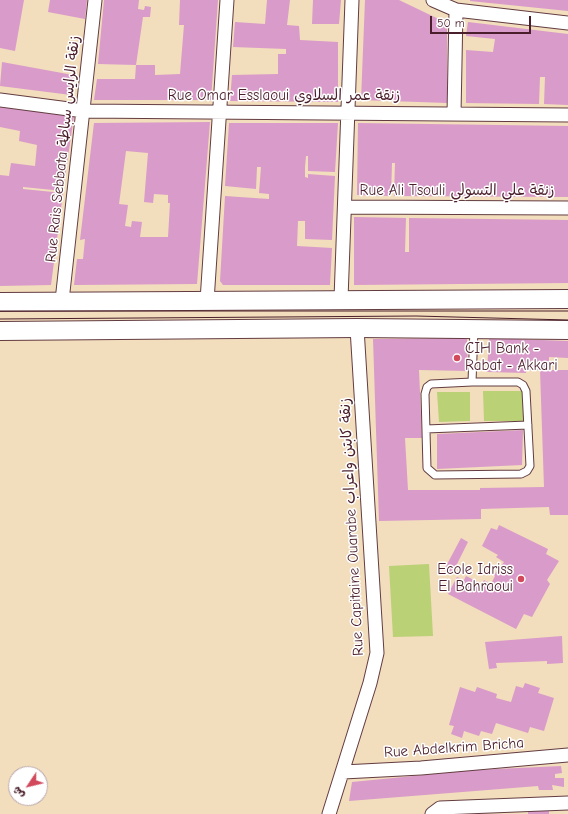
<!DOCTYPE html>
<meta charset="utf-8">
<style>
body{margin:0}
#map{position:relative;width:568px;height:814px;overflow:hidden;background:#f2ddbd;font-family:"Comic Neue","Playpen Sans Arabic",sans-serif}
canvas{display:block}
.north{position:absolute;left:8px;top:766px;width:40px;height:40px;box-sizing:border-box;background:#fff;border:1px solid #b7a5aa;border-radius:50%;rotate:235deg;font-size:11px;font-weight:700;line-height:16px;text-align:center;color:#4a1f2b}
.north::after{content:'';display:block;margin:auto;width:14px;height:18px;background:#d1495b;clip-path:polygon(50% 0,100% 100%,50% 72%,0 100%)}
.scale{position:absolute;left:430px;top:16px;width:101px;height:18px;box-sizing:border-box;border:2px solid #4a1f2b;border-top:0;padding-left:5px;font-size:12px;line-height:14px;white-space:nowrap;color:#4a1f2b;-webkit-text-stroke:3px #fff;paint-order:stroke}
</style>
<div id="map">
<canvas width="568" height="814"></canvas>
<div class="north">ش</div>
<div class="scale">50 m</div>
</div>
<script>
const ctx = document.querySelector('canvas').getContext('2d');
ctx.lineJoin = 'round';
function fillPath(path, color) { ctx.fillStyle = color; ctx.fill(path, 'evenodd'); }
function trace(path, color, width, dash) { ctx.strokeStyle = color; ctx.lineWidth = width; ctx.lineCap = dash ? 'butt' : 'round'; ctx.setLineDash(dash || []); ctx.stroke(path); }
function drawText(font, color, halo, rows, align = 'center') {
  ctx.font = font + ' "Comic Neue","Playpen Sans Arabic",sans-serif'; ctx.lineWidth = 3; ctx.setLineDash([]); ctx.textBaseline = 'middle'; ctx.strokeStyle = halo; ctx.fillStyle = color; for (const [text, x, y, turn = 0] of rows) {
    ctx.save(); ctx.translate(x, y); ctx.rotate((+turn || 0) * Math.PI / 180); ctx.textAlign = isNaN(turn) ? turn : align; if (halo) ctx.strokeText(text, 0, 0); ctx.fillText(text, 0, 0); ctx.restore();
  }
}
fillPath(new Path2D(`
 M483,391H522L524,421H484Z
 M437,392H470V421L439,422Z
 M429,564L433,636L393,637L389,566Z`), '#bad175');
fillPath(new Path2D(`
 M0,0H24L15,51L0,48Z
 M50,0H87L85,19L48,12Z
 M104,0H139L138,9L144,10L145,6L151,7L150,17H143L136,65L98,64Z
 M180,0H218L211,100H94L97,79H135L136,65H155V75L180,74L184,25H179Z
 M267,0H290L287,25L299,26L300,40L338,42V102L230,101L232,75L278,74V54H286V49L233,47L235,22L265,24Z
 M313,0H341L339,24H312Z
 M365,0H399L447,23V103L361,100Z
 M470,0H568V11L470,1Z
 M468,22L568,34V105L544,104L545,77H540L539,104L466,103V50L493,52L495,39L466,36Z
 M2,62L73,75L71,95L0,86Z
 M0,107L74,116L63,191L23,187V189L63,193L51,285L0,286V175L9,176L11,163L35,166L37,145L19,141L20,131L0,127Z
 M210,122L197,284L74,285L77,259H83L85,239L80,240L94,123ZM126,151L148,153L144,202L153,203L154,194L168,195V203H170L168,237H140L142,222L132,221L131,227L125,226L128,205L119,204Z
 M229,123H338L335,172L308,171V156H306L305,167V177L308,178V174L335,176L332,240L305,239V221H298L297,246L332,248L330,285H223L220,281L225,196L269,199V194L259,193L261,167H257L256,189L225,186Z
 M358,123L568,126V197L394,196L395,163H392L391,196L357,195Z
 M354,217L406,218L405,252H409V218L568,220V283L354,285Z
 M467,338L468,371L419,370L422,438H405L408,490H480V488L544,487L540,370H526V373L487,372L489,338L568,341V358L549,357V370H568V515H550L549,507L481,509V519L379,521L373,339Z
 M523,430L522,465L437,469V434Z
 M499,525L548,549L546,554L559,561L547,580L550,584L532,617L524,614L516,629L448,594L457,577L464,580L466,576L482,584L484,580L491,584L495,576L494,575L504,562L496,557L498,555L482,546L491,528L497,530Z
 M461,538L468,542L452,574L444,570Z
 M562,636L563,663L547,664V661L496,663L497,668L489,669L485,642Z
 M525,683L540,688L538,693L554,698L544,731L530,727L528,733L496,723L492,734L481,731L479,736L464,731L462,738L451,734L454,726L449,725L460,687L475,692L477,687L497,694L496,698L511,702L516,686L523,688Z
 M561,766L562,773L555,774V778H564V787L552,785L553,790H539L538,786L349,801L352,782L475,770Z
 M528,809L549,811V814H528Z`), '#d99bc9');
const service = new Path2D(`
 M472,382H518L523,385L526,391L530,466L527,471L521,474L435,475L427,468L425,394L427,387L431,384L472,382L474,329
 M426,429L528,425`);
const minor = new Path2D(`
 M433,0L456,10L568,23
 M0,100L84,111L568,115
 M454,114L456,10
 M345,207L568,208
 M341,299L352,0
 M62,301L95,0
 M207,301L227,0
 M343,772L421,768L568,755
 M329,814L370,683L377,653L357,328
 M432,814L440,808L568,803`);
const secondary = new Path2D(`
 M0,302L568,299
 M0,331L357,328L568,330`);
trace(service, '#633c41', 9);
trace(minor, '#633c41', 15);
trace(secondary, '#633c41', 20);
trace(service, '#fff', 7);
trace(minor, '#fff', 13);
trace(secondary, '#fff', 18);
trace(new Path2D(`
 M0,311H568
 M0,319L416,316L568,320`), '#4a1f2b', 1);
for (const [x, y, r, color] of [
 [457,358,4,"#d1495b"],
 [521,579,4,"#d1495b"]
]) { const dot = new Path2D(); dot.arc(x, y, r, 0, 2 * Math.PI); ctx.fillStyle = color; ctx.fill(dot); trace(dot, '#fff', 1.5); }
drawText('15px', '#4a1f2b', '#fff', [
 ["Rue Omar Esslaoui زنقة عمر السلاوي",284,96],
 ["Rue Rais Sebbata زنقة الرايس سباطة",63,149,-84],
 ["Rue Ali Tsouli زنقة علي التسولي",457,191],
 ["Rue Capitaine Ouarabe زنقة كابتن واعراب",352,527,-93],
 ["Rue Abdelkrim Bricha",454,748,-4]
]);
drawText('15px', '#4a1f2b', '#fff', [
 ["CIH Bank -",465,349],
 ["Rabat - Akkari",465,366],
 ["Ecole Idriss",513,570,"right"],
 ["El Bahraoui",513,587,"right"]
], 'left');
</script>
